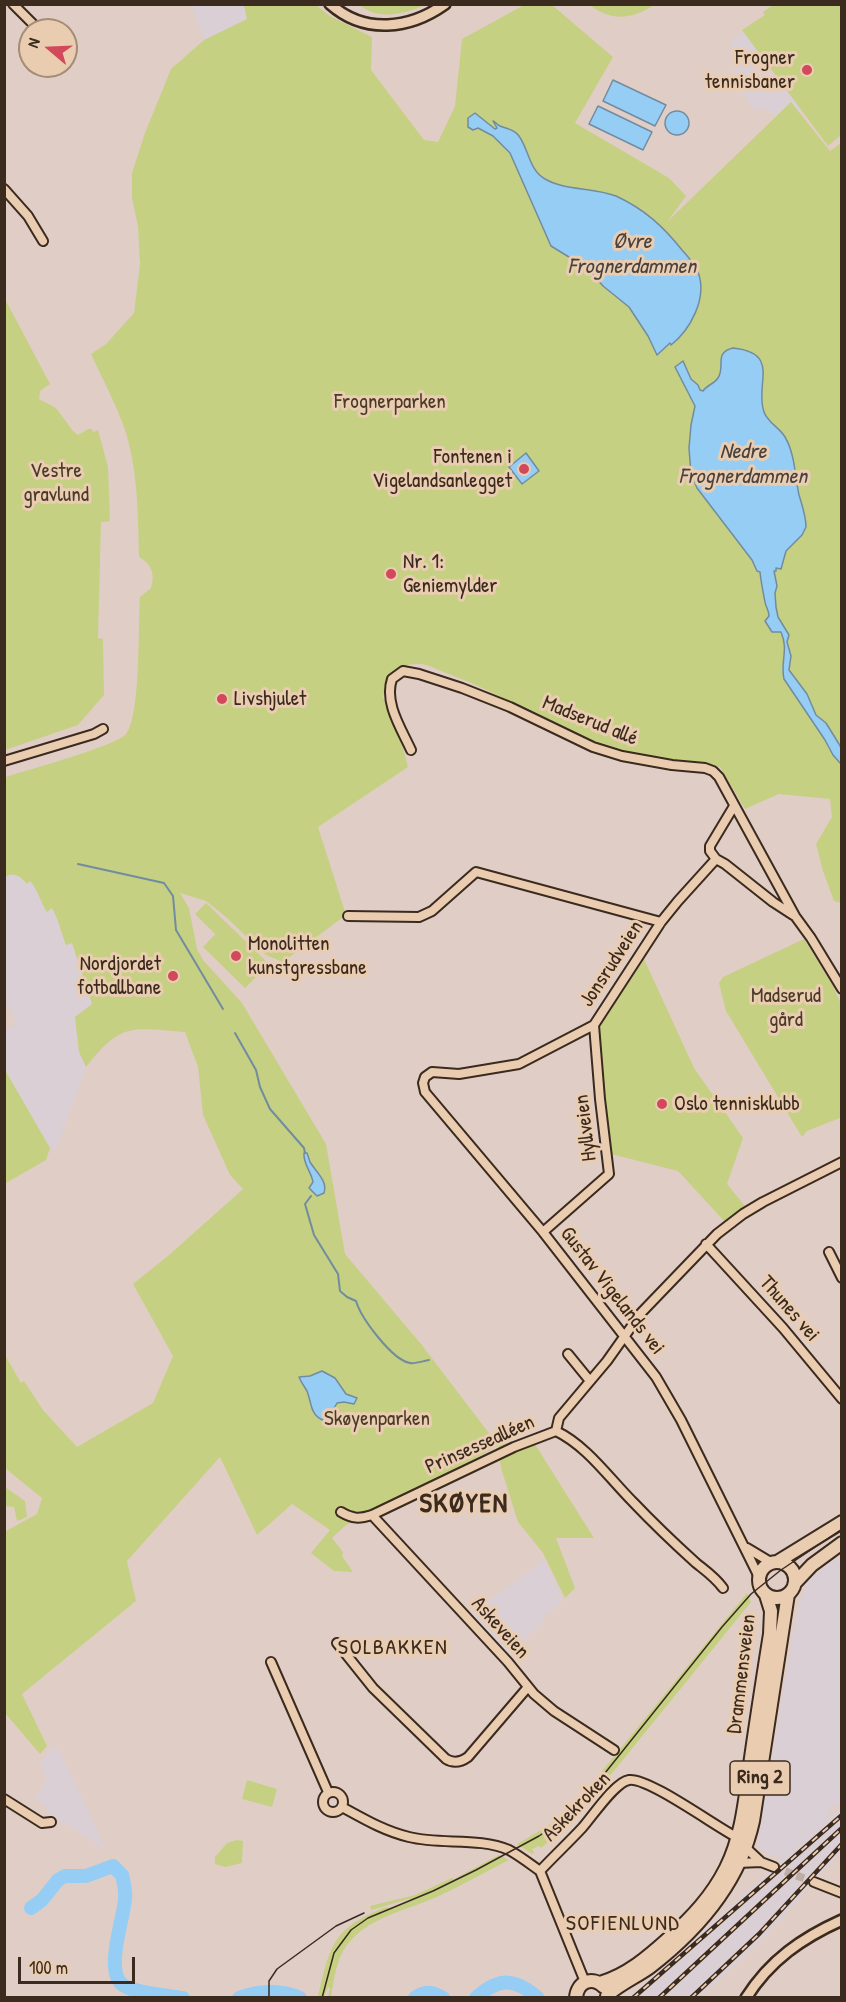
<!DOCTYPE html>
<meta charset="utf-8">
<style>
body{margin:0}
#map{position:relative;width:846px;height:2002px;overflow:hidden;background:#e0cec6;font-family:"Patrick Hand",sans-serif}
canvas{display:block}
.frame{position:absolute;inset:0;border:6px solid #3b2a1e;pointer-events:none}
.north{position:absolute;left:18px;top:18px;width:60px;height:60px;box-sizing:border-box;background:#eacdb1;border:2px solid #a48c76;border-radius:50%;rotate:289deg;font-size:16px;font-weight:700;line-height:24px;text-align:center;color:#3b2a1e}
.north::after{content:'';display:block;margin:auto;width:21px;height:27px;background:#d1495b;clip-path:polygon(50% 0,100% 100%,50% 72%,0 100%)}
.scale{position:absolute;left:18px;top:1957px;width:117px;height:27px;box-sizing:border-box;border:3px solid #3b2a1e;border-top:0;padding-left:8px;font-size:18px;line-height:21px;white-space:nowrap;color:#3b2a1e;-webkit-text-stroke:4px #eacdb1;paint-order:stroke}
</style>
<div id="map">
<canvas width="846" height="2002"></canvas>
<div class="frame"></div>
<div class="north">N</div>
<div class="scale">100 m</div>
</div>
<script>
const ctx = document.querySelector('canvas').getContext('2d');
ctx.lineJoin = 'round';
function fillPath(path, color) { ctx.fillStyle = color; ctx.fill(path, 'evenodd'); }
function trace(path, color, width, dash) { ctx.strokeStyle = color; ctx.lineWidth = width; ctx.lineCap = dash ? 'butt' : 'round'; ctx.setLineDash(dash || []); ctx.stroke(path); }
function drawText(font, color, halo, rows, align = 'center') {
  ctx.font = font + ' "Patrick Hand",sans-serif'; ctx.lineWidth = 6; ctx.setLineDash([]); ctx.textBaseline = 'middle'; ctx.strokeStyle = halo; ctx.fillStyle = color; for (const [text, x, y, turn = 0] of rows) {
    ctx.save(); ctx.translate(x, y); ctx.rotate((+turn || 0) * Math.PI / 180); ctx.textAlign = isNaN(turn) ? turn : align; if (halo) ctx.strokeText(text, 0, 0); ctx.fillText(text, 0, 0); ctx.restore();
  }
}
fillPath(new Path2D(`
 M191,5H244L247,19L204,40Z
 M744,31L802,109L784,121L770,111L754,109L736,84L731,41Z
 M13,874L30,881L39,891L41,903L48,912L52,908L58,919L60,931L67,945L71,942L92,1004L75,1017L79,1052L86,1067L56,1149L50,1148L5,1070L4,1032L17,1023L4,999L5,877Z
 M841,1557V1801L830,1809L827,1819L782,1859L760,1850L758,1838L796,1617L807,1582L832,1558L836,1561Z
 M545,1560L563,1600L552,1611L547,1613L543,1622L508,1655L469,1614Z
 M57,1746L105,1846L104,1849L66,1824L52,1818L45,1806L34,1798L43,1786L46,1778L40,1763L48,1752Z
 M841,1807V1851L767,1934L729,1971L699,1997L628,1998Z`), '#d9cfd5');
fillPath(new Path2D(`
 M244,5H316L330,16L372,37L371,70L424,140L438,142L455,106L462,39L524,5H552L613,57L575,123L669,178L686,196L668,221L791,102L830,151L841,143V903L834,901L823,871L816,844L832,817L830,799L779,794L745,809L720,767C679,761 637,758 599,743C547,724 501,693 449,674C440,671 428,664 419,664C394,663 389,678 383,697L399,732L408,767L318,827L346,915L283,962L266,955L226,917L206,901L180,893L189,908L197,949L203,960L242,1003L326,1144L345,1254L421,1344L498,1445L531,1438L594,1538H556L575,1588L565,1598L543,1553L518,1522L501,1468L498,1446L382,1510L346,1525L332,1538L343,1552L342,1556L353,1572L334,1571L311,1553L330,1530L292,1504L257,1535L220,1457L127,1561L136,1601L22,1694L47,1746L40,1754L5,1713L4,1532L37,1514L42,1498L5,1468V1355L21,1383L24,1381L43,1410L77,1447L153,1403L173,1356L133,1284L169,1255L243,1189L230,1175L203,1115L198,1067L185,1032C132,1028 121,1022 86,1067L79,1052L75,1017L92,1004L72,943L66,945C61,933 59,920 52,908L47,912C40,902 39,891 30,881L27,884C21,877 14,871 5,877V777C24,771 116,746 126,734C141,715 138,625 140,597L151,588C155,574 152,564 139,557C138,514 138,468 124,427C115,402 102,378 91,354L106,344L134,313L140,264L138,226L132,198V173L145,133L171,69L204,40L247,19Z
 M360,5V4L425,5C405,14 378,21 360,5Z
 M590,5H654C633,19 611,22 590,5Z
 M773,5H841V135L828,146L742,30L765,15L763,12Z
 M5,299L50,384L40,391L39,399L56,408L73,431L78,435L88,429H92L93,432L98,430L108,467L110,521L101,522L98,638L103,639L104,695L78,725L5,750Z
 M206,903L269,964L245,988L203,947L225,924L215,934L195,914Z
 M804,939L832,984L841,1004L842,1117L807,1131L802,1137L726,1011L719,983L723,977Z
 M644,959L694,1068L743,1138L727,1184L745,1206L725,1222L678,1171L611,1154L598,1029Z
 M5,1070L50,1148L46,1160L6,1183L4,1180Z
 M5,1487L25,1501L27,1517L17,1521L14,1507L5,1506Z
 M747,1593L751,1602L583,1809L584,1811L541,1848L539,1846L532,1849L534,1853L532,1854L517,1844L548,1826L577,1802Z
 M247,1780L277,1789L272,1807L242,1799Z
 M237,1840L243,1841L242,1863L225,1867L215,1864V1857L227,1843Z
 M499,1855L509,1860C485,1872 462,1885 439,1896C408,1910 368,1917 347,1945C336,1960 334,1980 331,1997H328L330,1988L328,1987L324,1997H318C330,1945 333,1927 387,1907L390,1909L414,1900L409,1899L371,1910L370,1906L415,1895L452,1878L454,1879Z`), '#c5d083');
const water = new Path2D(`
 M613,80L666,105L655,126L603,101Z
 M598,106L652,132L643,150L589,124Z
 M665 123a12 12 0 1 1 24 0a12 12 0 1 1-24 0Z
 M475,113L495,129L497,128L493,121C496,122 497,125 500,126C507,129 514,129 519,136C529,150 529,170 545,179C566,191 593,187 616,196C644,209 663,226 682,250C688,257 695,264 698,272C708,298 690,330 671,345L670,343L657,355L648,336L629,307L603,286L587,268L551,246L510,153L493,136L478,128L473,130L468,127V118Z
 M733,348C782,353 754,385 764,412C768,423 779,427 785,437C795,454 795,476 799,495C802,505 806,516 806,527L802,535L786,551L781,569L776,568V571H774L777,586L775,593L776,607L778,617L789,635L787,642L791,656L789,670L807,694L816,715L826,723L839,744L841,748V764L833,755L825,740L784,679C780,662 789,650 781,632H772L765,621L769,616C769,610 766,608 765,602C763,592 761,582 760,572L757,571L752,560L697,488L691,474L689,448L691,425L695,406L675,367L683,361L691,379L698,385L700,390L703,391C707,385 714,384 718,378C726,366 713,353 733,348Z
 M526,453L539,471L522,484L509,467Z
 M304,1153H307C308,1156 309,1159 310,1162C316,1172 328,1181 324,1193L317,1196L309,1188L313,1182C311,1171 303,1164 304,1153Z
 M322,1371L335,1378L346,1394L357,1398L354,1404L344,1402L337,1403L328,1419L325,1421C310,1416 312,1404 307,1391C304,1386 301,1382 299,1377L310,1376Z`);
fillPath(water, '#96cdf5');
trace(water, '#728c9f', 1.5);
trace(new Path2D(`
 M78,864L164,883L173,896L176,930L223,1009
 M235,1033L256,1070L260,1087L270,1109L304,1148L305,1153
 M311,1196L305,1204L314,1235L338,1274L340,1291L347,1297L356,1301C361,1318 392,1360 410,1363C415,1364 423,1361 429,1360`), '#728c9f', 2);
trace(new Path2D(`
 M31,1908L42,1900L58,1880L65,1876H86L113,1866L122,1875C124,1883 126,1891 125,1899C124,1918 104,1972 123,1985C134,1993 169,1996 183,1998
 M239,1998C258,1991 281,1989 300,1998
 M415,1998C425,1990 433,1992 443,1998
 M476,1998C499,1977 515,1978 538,1998`), '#96cdf5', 14);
trace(new Path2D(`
 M774,1867L814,1882`), '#bfada4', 8, [8, 4]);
const minor = new Path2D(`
 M13,4L39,30
 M66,57L68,58
 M4,189L28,216L43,241
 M411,750C401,728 384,703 392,679L403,671L419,674L462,688L510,707L593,747L622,756L672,765L705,768L713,771L719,777L795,916L811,938L842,989
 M4,761L94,734L103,729
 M734,806L710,846V851L716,859L678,901L661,922L594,1025L519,1064L459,1074L432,1072L425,1077L423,1083L425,1092L543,1232L656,1377L681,1420L759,1577
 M716,859L725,864L773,902L793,915
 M348,916L419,917L432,911L476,872L661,922
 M543,1232L609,1174L600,1099L594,1025
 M706,1244L783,1328L842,1399
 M829,1252L842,1278
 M568,1354L590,1381
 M556,1431L559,1418L607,1361L641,1313L717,1234L743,1214L763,1202L842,1162
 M341,1512C353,1519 359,1519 372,1515L514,1447L556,1431C587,1446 609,1478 633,1502C653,1523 675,1544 696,1563C706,1571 715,1577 723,1588
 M372,1515L508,1662L534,1694L554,1711L614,1750
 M747,1548L772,1563
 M337,1643L373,1688L446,1759C454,1764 461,1762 468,1757L528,1687
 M271,1662L328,1792
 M323 1802a10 10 0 1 1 20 0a10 10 0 1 1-20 0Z
 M4,1799L42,1823L51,1822
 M342,1807C364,1819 384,1831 409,1837C441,1845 479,1837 509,1850C520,1856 530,1864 540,1871L585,1982
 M745,1847L761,1862
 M738,1863L761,1862L774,1867
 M540,1871C553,1857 568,1843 582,1828C592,1817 615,1782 629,1780C648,1777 716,1827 738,1838
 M814,1882L842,1893`);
const tertiary = new Path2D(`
 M330,4C365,35 410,29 445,4
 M746,1998C770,1960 802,1938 842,1920`);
const primary = new Path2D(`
 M759 1580a18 18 0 1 1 36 0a18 18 0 1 1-36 0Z
 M777,1562L842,1522
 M795,1583L812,1565L842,1543
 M600,1983C627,1975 648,1957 669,1938C692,1917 712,1896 726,1868C742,1836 745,1800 750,1765C756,1722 763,1678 770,1634L771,1611L766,1595
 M607,1996C616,1986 638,1976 650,1967C698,1930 740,1881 753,1821L788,1594
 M576,1998C577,1982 592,1975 604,1987`);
trace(minor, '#3b2a1e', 12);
trace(tertiary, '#3b2a1e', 14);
trace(primary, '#3b2a1e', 16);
trace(minor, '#eacdb1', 8);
trace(tertiary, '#eacdb1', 9);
trace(primary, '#eacdb1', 12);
trace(new Path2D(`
 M269,1998V1981L277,1969L336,1926L364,1913
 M322,1998L334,1953L351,1930L368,1918L433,1891L476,1870L539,1836L563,1820L593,1788L722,1627L751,1594L781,1570L842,1529`), '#3b2a1e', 1.5);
const rail = new Path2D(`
 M633,1998L842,1815
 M659,1998L842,1828
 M691,1998L759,1934L842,1844`);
trace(rail, '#3b2a1e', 4.5);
trace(rail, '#eacdb1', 2, [7]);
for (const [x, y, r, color] of [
 [807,70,6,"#d1495b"],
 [524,469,6,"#d1495b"],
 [391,574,6,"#d1495b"],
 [222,699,6,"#d1495b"],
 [236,956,6,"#d1495b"],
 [173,976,6,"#d1495b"],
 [662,1104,6,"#d1495b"]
]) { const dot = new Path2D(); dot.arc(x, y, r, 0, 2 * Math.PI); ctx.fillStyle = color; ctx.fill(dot); trace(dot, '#eacdb1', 2); }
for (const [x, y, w] of [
 [760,1778,60]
]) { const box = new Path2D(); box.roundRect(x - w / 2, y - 17, w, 34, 4.5); ctx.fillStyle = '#eacdb1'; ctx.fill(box); trace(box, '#3b2a1e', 1.5); }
drawText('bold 20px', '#3b2a1e', null, [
 ["Ring 2",760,1778]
]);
drawText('21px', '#3b2a1e', '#eacdb1', [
 ["Frogner",795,58,"right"],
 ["tennisbaner",795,82,"right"],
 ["Fontenen i",512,457,"right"],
 ["Vigelandsanlegget",512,481,"right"],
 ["Nr. 1:",403,562],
 ["Geniemylder",403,586],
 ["Livshjulet",234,699],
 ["Monolitten",248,944],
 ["kunstgressbane",248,968],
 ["Nordjordet",161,964,"right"],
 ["fotballbane",161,988,"right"],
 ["Oslo tennisklubb",674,1104]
], 'left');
drawText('21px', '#493b28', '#eacdb1', [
 ["Frognerparken",390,402],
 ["Vestre",56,471],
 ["gravlund",56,495],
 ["Madserud",786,996],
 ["gård",786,1020],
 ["Skøyenparken",377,1419]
]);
drawText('21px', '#3b2a1e', '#eacdb1', [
 ["Madserud allé",590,721,22],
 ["Jonsrudveien",612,964,-57],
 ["Hyllveien",586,1128,-97],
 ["Gustav Vigelands vei",612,1291,52],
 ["Thunes vei",789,1309,49],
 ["Prinsessealléen",480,1445,-24],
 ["Askeveien",500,1628,48],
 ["Drammensveien",742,1674,-83],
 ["Askekroken",577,1807,-46]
]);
drawText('italic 22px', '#49423e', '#eacdb1', [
 ["Øvre",632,242],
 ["Frognerdammen",632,267],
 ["Nedre",743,452],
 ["Frognerdammen",743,477]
]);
ctx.letterSpacing = '1.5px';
drawText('22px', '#3b2a1e', '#eacdb1', [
 ["SOLBAKKEN",393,1648],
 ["SOFIENLUND",623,1924]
]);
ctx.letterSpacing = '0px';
ctx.letterSpacing = '1.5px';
drawText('bold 27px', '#3b2a1e', '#eacdb1', [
 ["SKØYEN",464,1505]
]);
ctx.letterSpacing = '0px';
</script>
